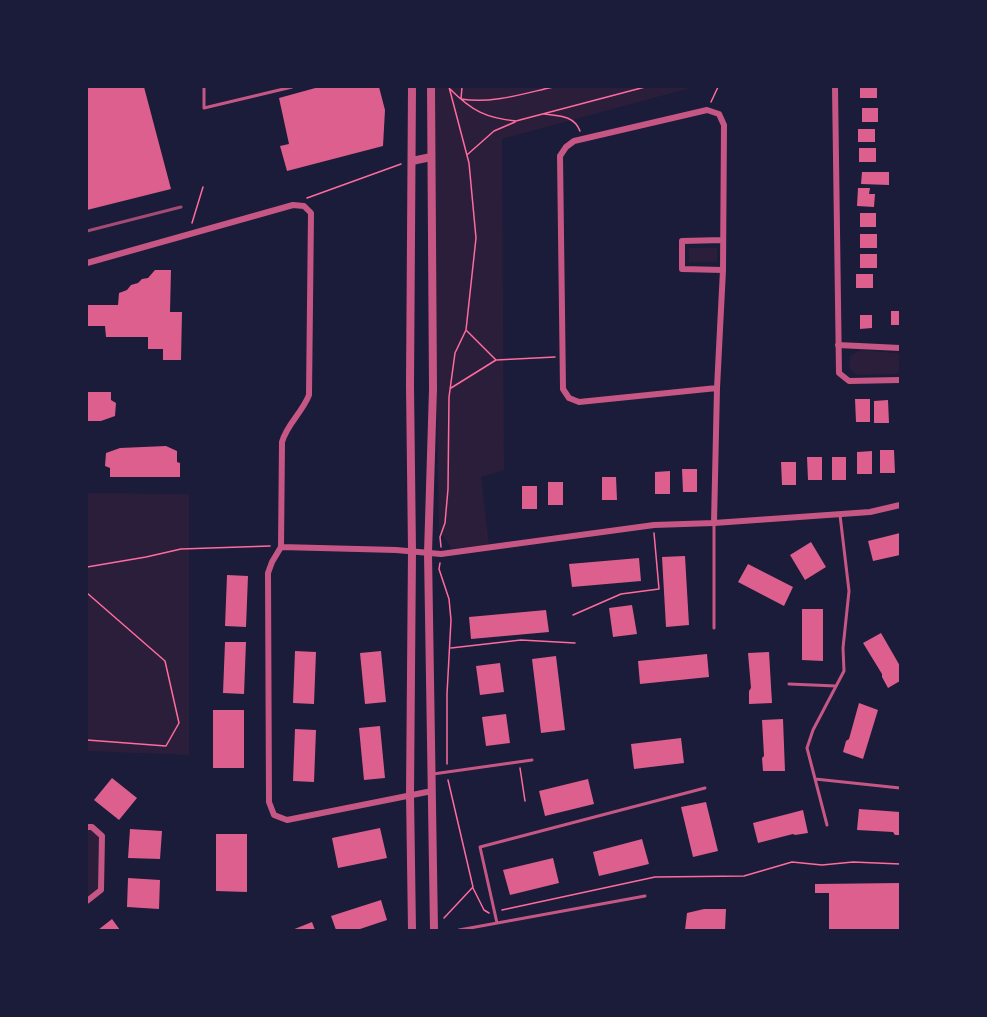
<!DOCTYPE html>
<style>
body{margin:0}
#map{position:relative;width:987px;height:1017px;overflow:hidden;background:#1b1b3a;font-family:Literata,serif}
canvas{display:block}
.frame{position:absolute;inset:0;border:88px solid #1b1b3a;pointer-events:none}
</style>
<div id="map">
<canvas width="987" height="1017"></canvas>
<div class="frame"></div>
</div>
<script>
const ctx = document.querySelector('canvas').getContext('2d');
ctx.lineJoin = 'round';
function fillPath(path, color) { ctx.fillStyle = color; ctx.fill(path, 'evenodd'); }
function trace(path, color, width, dash) { ctx.strokeStyle = color; ctx.lineWidth = width; ctx.lineCap = dash ? 'butt' : 'round'; ctx.setLineDash(dash || []); ctx.stroke(path); }
fillPath(new Path2D(`
 M431,87H694L502,139L504,470L481,477L489,545L452,549L439,530Z
 M689,248H717V262H689Z
 M860,350L897,353L900,356V371L896,374L857,375L849,368L850,356Z
 M87,493L189,494V755L87,751Z
 M87,827L102,836L101,890L87,901Z`), '#2a1e3b');
fillPath(new Path2D(`
 M87,87H144L171,189L87,210Z
 M319,87H379L385,110L383,146L287,171L280,146L289,144L279,98Z
 M860,87H877V98H860Z
 M862,108H878V122H862Z
 M858,129H875V142H858Z
 M859,148H876V162H859Z
 M862,172H889V185L861,184Z
 M858,188H870L869,194H875L874,207L857,206Z
 M860,213H876V227H860Z
 M860,234H877V248H860Z
 M860,254H877V268H860Z
 M155,270H171L170,312H182L181,360H163V349H148V337H106L105,326H87V305H118L119,293L127,290L131,285L138,283L142,279L148,278Z
 M856,274H873V288H856Z
 M891,311H900V325H891Z
 M860,315H872V328L860,329Z
 M87,392H111V400L116,403L115,416L101,421H87Z
 M855,399H870V422H856Z
 M888,400L889,423H874V401Z
 M166,446L177,451V462L180,463V477H110V468L105,466L106,453L120,448Z
 M880,450H894L895,473H880Z
 M872,451V474H857V452Z
 M807,457H822V480H808Z
 M832,457H846V480H832Z
 M781,462H796V485H782Z
 M682,469H697V492H683Z
 M670,471V494H655V472Z
 M602,477H616L617,500H602Z
 M548,482H563V505H548Z
 M522,486H537V509H522Z
 M900,533V555L873,561L868,541Z
 M811,542L826,567L805,580L790,555Z
 M685,556L689,625L666,627L662,557Z
 M639,558L641,581L572,587L569,564Z
 M748,564L793,587L784,606L738,582Z
 M227,575L248,576L246,627L225,626Z
 M632,605L637,634L613,637L609,608Z
 M802,609H823V661L802,660Z
 M546,610L549,632L471,639L469,617Z
 M881,633L900,666V681L888,688L882,677V674L863,643Z
 M225,642H246L244,694L223,693Z
 M295,651L316,652L314,704L293,703Z
 M381,651L386,702L365,704L360,653Z
 M769,652L772,703L749,704V691L751,688L748,653Z
 M707,654L709,677L640,684L638,661Z
 M556,656L565,730L541,733L532,659Z
 M500,663L504,692L480,695L476,666Z
 M859,703L878,710L863,759L843,752L846,741L849,739Z
 M213,710H244V768H213Z
 M506,714L510,743L486,746L482,717Z
 M783,719L785,771H763L762,758L764,756L762,720Z
 M380,726L385,778L364,780L359,728Z
 M295,729L316,730L314,782L293,781Z
 M681,738L684,763L634,769L631,744Z
 M112,778L137,798L119,820L94,800Z
 M588,779L594,804L545,816L539,791Z
 M706,802L718,851L693,857L681,807Z
 M859,809L900,812V835H895L893,832L857,830Z
 M803,810L808,833L795,835L793,834L758,843L753,823Z
 M380,828L387,858L338,868L332,838Z
 M130,829L162,831L160,859L128,858Z
 M216,834H247V892L216,891Z
 M642,839L649,864L599,876L593,852Z
 M553,858L559,883L510,895L503,870Z
 M128,878L160,880L159,909L127,907Z
 M900,883V930H829V893H815V884Z
 M381,900L387,920L357,930H336L331,916Z
 M704,909H726L725,930H685L687,913Z
 M112,919L120,930H98Z
 M312,922L315,930H292Z`), '#dd5f8e');
trace(new Path2D(`
 M462,87L461,99C492,104 522,94 553,87
 M450,89C472,111 486,118 516,121L645,87
 M711,102L718,87
 M544,114C558,116 574,115 580,131
 M468,154L494,131L515,122
 M307,198L401,164
 M192,223L203,187
 M467,331L496,360
 M451,388L496,360L555,357
 M441,547L440,537L445,523L448,489L449,397L455,353L466,330L476,238L469,163L449,87
 M440,563L439,569L449,599L451,620L447,694V764
 M87,567L146,557L181,549L270,546
 M87,593L165,661L179,723L166,746L87,740
 M573,615L621,594L659,589L654,533
 M451,648L521,640L575,643
 M520,768L525,801
 M473,888L484,910L489,913
 M502,910L655,877L744,876L792,862L822,865L853,862L900,864
 M444,918L473,887L448,780`), '#ff6b9d', 1.5);
trace(new Path2D(`
 M204,87V108L292,87
 M714,628V523
 M789,684L836,686
 M433,774L532,760
 M815,779L900,788
 M827,825L807,748L813,730L844,671L843,648L849,591L840,515
 M497,923L480,847L705,788
 M459,930L645,896`), '#c65784', 3);
trace(new Path2D(`
 M835,87L839,373L849,381L900,380
 M87,263L293,205L304,206L311,213L309,395C302,413 287,424 282,442L281,547L272,562L268,573L269,802L274,815L287,820L432,791
 M723,270L682,269V241L723,240
 M838,345L900,348
 M714,523L717,388L723,270L724,125L719,114L707,110L574,141L566,147L560,156L563,389L569,398L579,402L717,388
 M281,547L396,550L441,554L654,525L714,523L870,512L900,505
 M87,827H92L102,836L101,890L87,901`), '#c65784', 6);
trace(new Path2D(`
 M412,87L410,386L412,551L410,794L412,930
 M431,87L433,389L428,553L434,930
 M412,161L431,157`), '#c65784', 8);
trace(new Path2D(`
 M87,231L181,207`), '#a44b75', 3);
</script>
